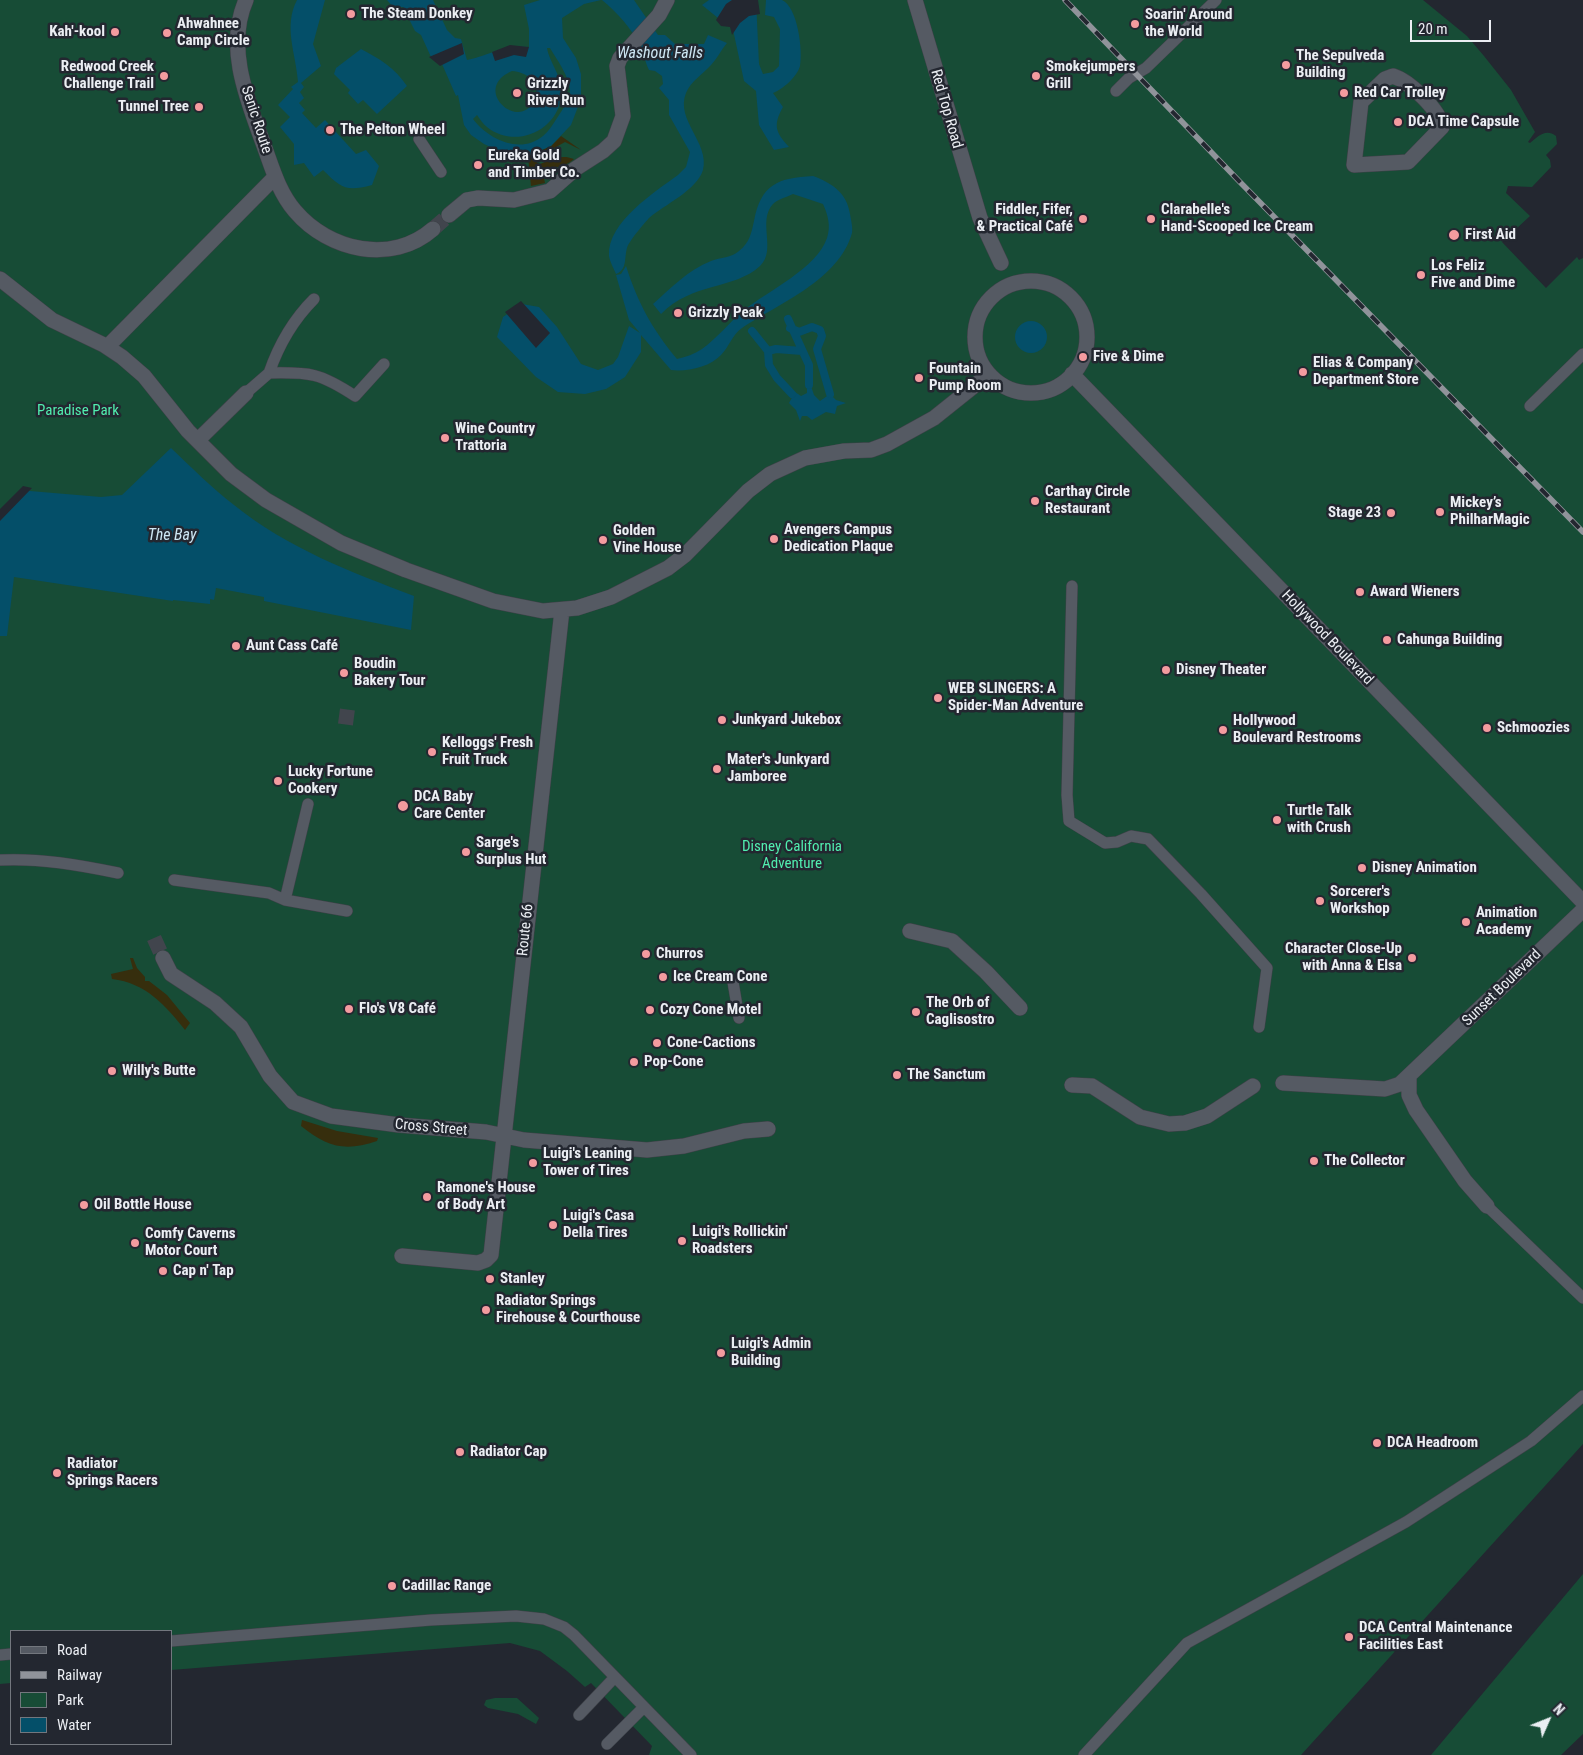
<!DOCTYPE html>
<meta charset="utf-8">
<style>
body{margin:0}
#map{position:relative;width:1583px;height:1755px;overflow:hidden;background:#232730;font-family:"Roboto Condensed",sans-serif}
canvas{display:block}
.legend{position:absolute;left:10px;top:1630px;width:162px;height:115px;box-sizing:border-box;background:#232730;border:1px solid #73777e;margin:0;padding:6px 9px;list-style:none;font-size:15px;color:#ebeef3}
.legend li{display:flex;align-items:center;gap:10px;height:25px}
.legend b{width:25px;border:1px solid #73777e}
.north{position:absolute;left:1523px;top:1695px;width:50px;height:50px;-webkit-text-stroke:4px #232730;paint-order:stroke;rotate:46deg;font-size:14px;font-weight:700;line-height:20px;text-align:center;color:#ebeef3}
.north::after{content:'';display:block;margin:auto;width:18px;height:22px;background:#ebeef3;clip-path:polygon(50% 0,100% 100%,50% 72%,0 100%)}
.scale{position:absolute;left:1410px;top:20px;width:81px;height:22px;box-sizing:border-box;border:2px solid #ebeef3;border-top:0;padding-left:6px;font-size:15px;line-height:18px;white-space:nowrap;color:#ebeef3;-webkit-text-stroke:4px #232730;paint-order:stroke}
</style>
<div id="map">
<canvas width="1583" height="1755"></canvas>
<ul class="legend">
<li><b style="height:6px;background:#555a63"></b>Road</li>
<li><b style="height:6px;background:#90939a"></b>Railway</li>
<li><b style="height:14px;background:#174c36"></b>Park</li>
<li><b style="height:14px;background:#044f69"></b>Water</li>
</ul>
<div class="north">N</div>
<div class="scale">20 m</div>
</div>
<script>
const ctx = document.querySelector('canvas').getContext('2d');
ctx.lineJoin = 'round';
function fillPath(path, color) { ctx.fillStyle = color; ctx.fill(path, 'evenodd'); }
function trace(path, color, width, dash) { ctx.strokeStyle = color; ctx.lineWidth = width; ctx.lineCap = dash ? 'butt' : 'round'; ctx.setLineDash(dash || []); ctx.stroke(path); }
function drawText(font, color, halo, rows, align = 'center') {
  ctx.font = font + ' "Roboto Condensed",sans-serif'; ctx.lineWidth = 5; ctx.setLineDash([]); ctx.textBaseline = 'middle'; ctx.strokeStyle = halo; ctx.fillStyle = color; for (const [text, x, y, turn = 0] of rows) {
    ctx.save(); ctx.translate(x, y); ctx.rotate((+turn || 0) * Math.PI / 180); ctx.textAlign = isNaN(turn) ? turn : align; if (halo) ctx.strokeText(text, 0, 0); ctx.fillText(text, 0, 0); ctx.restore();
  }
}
fillPath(new Path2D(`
 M0,0H1423L1467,36L1484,56L1511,90L1535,132L1528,142L1530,143C1538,136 1546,128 1556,136L1557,144L1546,155L1550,160L1551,167L1532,187L1508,186L1506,193L1530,216L1502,242L1546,288L1577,257L1579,260L1583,258V1444L1301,1755H649L652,1746L591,1683L585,1687L567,1671L540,1651L510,1643L171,1670V1631H11V1683L0,1684Z
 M1583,1574V1734L1561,1755H1431Z
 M495,1698H517L539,1718L536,1724L518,1714L488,1708L484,1705L486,1700Z`), '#174c36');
fillPath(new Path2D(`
 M561,136L581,150L565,142L536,158L537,163L540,164C553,159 561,154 574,159C567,166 550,170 542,168L545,183L531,186L528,156L551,146Z
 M130,958H133L137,968L145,977V981H149L167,995L190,1023L185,1030C165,1005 146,983 112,979L111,974L133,969Z
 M302,1120L337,1131L378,1138L377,1141C345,1152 327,1147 301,1126Z`), '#362e0d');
fillPath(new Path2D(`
 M297,0H325L313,44L321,66L301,83L304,87L300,92L304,98L299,103L305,110L302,113L316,128L325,120L356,154L366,150L379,166L372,185C346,192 341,188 323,170L314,177L304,163L294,165V144L280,127L290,117L278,105L293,89L291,87L298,82C296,53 283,27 297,0Z
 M387,0H433L447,30L455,38L461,39L467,60C494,54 500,45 529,47V29L524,5L540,0H601L584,4L562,18L563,38L576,58L581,74V99L571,125L551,146L528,156H518L506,154L484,144L471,135L464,125L458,95L456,96L442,64L431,57L421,35L415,31L403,7H393ZM547,48H550C557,60 569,76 570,90C570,100 562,110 557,118C553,124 549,131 543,136C520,155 488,139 473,119L477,115C480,119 483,124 487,127C514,149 556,132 561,98C565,79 550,65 547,48ZM512,71C526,72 542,82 535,99C520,134 470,89 512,71Z
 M602,0H634L658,35H665L675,44H704L708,35L727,43C721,50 717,59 711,65C703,74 691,81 686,93C675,120 710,143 703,170C697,190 664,205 649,218C643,225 635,234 630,242C622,252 630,269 616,274C614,269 610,262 609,256C607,222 655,192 678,175L686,167L690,152L669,115V100L659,88L663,84L662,76L655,71L649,70C645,62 644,54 641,47C632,29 617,12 602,0Z
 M709,0H756L759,64L763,74L773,72L779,66L780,29L774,17L765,15L766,0C771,0 778,0 782,0C798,7 803,51 800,66C797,77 783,89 773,93L783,107C773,125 775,132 789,147L774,150L759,125L756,91L744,81L732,25L718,18L702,5Z
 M361,49C380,59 395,68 407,86L377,114L363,100L358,104L348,93L350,90L334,74L336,68Z
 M813,176C832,183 847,193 850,214C851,220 853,228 852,233C839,280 778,304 742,328C732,335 729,347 721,355C710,367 687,372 671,370L641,335V352L625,377L606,389L585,394L558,392L536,377L497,337L503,317L522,304L539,307L557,327L581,364L598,370L613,364L618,357L629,326L640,333L629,320L616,275L621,274L626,266C638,303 652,329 677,359C686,357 694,354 702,349C717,338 730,322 744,310C768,291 817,268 827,238C831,226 828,215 823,204L793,194C787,197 778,199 773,204C757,221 777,250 760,266C734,290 692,282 661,314L653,304C671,288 688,270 711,261C721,257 731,258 739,251C750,242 751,234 754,221C761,184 778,178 813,176Z
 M1015 337a16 16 0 1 1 32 0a16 16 0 1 1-32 0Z
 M807,384L811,386L814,395L820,401L830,394L836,400L846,403L837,406L835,414L826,412L812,420L807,416H802L800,421L796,410L789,403L795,392L801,396L807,393Z
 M171,448C192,468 212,488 234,505C287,548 351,572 414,596L411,630L264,601V597L216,588L214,600L210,599V604L173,600V601L14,577L7,636H0V512L24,488L30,491L101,497L122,495Z`), '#044f69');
fillPath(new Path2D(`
 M732,0H758L760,14L749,16L740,23L732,35L730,27L721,26L716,20L726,4Z
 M462,43L464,54L440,66L429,57Z
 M510,45L529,47L526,57L514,55L495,61L492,52Z
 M521,301L550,333L536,348L505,312Z
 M23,486L32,488L0,521V509Z`), '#232730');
trace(new Path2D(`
 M788,319L809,365V385
 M790,328L799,332L812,327L820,330L822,336L817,349L830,394
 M752,331L768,351L769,365L777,378L792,394
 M768,351L776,349L802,351`), '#044f69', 8);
trace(new Path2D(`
 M433,229L449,215
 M339,716L354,718
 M154,938L163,958`), '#41454d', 15, [15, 8]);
const lane = new Path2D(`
 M1116,91L1129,78L1146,68L1216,0
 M419,139L441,172
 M314,299C292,321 279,344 269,373C310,372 320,373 355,396L384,364
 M246,393L269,373
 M1530,406L1583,354
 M1072,586L1067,795L1069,821L1105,843L1117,842L1131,836L1148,839L1201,894L1267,968L1259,1027
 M0,860C40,858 79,865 118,873
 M174,880L269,893L285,900L347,911
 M285,900L308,804
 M733,982L739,1018
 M1487,1206L1583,1298
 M171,1641L431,1620L516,1616L544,1619L564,1627L574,1635L691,1755
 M0,1655L11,1654
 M579,1715L615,1677
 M607,1744L644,1707
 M1084,1755L1187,1643L1406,1522L1531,1441L1583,1396`);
const street = new Path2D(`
 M246,0C224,50 250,106 267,154C274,174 281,195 295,211C329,251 392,265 433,229
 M915,0L980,218L1001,263
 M1393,76C1409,81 1440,110 1442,127L1408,162L1354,165L1361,102L1385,79Z
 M449,215L467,200L478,198L514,200L550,191L575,169L603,151L614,141L623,116L617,66L620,58L659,15L667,0
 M0,279L52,320L104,345L122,357L144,376L188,431L231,474L266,500L341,543L406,570L493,601L543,611L577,608L611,597L668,568L685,555L748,491L770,474L805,458L844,451L871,450L887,444L934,418L989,374
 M975 337a56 56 0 1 1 112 0a56 56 0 1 1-112 0Z
 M107,347L275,177
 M1072,374L1583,902
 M198,440L246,393
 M910,931L952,941L986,972L1020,1008
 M163,958L171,974L215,1003L241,1027L270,1076L293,1102L331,1116L399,1125L486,1132L524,1140L647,1150L684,1146L744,1131L768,1129
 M1409,1078V1095L1416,1110L1465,1181L1487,1206
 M1283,1083L1385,1089L1400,1084L1583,910
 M1072,1085L1092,1086L1140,1117L1169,1124L1185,1123L1207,1116L1253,1086
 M402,1256L478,1263L486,1260L491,1255L562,610`);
trace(lane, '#3d4147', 12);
trace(street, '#3d4147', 16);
trace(lane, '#555a63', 11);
trace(street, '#555a63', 15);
const rail = new Path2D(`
 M1065,0L1239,181L1583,532`);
trace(rail, '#90939a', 5.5);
trace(rail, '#232730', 4, [11]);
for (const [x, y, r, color] of [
 [351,14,5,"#f49b9f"],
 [1135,24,5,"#f49b9f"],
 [115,32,5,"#f49b9f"],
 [167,33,5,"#f49b9f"],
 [1286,65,5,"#f49b9f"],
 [164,76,5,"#f49b9f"],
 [1036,76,5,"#f49b9f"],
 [517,93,5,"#f49b9f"],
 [1344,93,5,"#f49b9f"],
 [199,107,5,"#f49b9f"],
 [1398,122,5,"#f49b9f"],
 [330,130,5,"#f49b9f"],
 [478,165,5,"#f49b9f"],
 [1083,219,5,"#f49b9f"],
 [1151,219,5,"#f49b9f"],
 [1454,235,6,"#f49b9f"],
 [1421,275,5,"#f49b9f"],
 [678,313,5,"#f49b9f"],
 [1083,357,5,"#f49b9f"],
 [1303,372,5,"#f49b9f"],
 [919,378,5,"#f49b9f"],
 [445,438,5,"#f49b9f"],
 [1035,501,5,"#f49b9f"],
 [1440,512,5,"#f49b9f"],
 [1391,513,5,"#f49b9f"],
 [774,539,5,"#f49b9f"],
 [603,540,5,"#f49b9f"],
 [1360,592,5,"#f49b9f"],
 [1387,640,5,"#f49b9f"],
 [236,646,5,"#f49b9f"],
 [1166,670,5,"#f49b9f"],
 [344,673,5,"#f49b9f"],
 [938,698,5,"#f49b9f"],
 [722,720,5,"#f49b9f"],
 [1487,728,5,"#f49b9f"],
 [1223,730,5,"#f49b9f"],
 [432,752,5,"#f49b9f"],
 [717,769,5,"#f49b9f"],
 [278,781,5,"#f49b9f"],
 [403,806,6,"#f49b9f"],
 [1277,820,5,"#f49b9f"],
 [466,852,5,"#f49b9f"],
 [1362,868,5,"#f49b9f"],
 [1320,901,5,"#f49b9f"],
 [1466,922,5,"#f49b9f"],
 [646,954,5,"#f49b9f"],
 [1412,958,5,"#f49b9f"],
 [663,977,5,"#f49b9f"],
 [349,1009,5,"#f49b9f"],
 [650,1010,5,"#f49b9f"],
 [916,1012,5,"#f49b9f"],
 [657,1043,5,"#f49b9f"],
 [634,1062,5,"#f49b9f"],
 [112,1071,5,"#f49b9f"],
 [897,1075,5,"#f49b9f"],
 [1314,1161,5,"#f49b9f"],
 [533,1163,5,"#f49b9f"],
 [427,1197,5,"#f49b9f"],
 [84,1205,5,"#f49b9f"],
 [553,1225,5,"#f49b9f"],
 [682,1241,5,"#f49b9f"],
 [135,1243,5,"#f49b9f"],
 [163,1271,5,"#f49b9f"],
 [490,1279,5,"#f49b9f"],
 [486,1310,5,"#f49b9f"],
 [721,1353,5,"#f49b9f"],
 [1377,1443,5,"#f49b9f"],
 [460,1452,5,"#f49b9f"],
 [57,1473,5,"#f49b9f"],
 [392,1586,5,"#f49b9f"],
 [1349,1637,5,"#f49b9f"]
]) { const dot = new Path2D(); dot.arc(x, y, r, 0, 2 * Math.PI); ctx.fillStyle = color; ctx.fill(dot); trace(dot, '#232730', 2); }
drawText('bold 15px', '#ebeef3', '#232730', [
 ["The Steam Donkey",361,14],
 ["Soarin' Around",1145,15],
 ["the World",1145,32],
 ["Ahwahnee",177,24],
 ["Camp Circle",177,41],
 ["Kah'-kool",105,32,"right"],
 ["The Sepulveda",1296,56],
 ["Building",1296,73],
 ["Redwood Creek",154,67,"right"],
 ["Challenge Trail",154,84,"right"],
 ["Smokejumpers",1046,67],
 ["Grill",1046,84],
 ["Grizzly",527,84],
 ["River Run",527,101],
 ["Red Car Trolley",1354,93],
 ["Tunnel Tree",189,107,"right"],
 ["DCA Time Capsule",1408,122],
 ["The Pelton Wheel",340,130],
 ["Eureka Gold",488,156],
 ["and Timber Co.",488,173],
 ["Fiddler, Fifer,",1073,210,"right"],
 ["& Practical Café",1073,227,"right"],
 ["Clarabelle's",1161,210],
 ["Hand-Scooped Ice Cream",1161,227],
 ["First Aid",1465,235],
 ["Los Feliz",1431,266],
 ["Five and Dime",1431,283],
 ["Grizzly Peak",688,313],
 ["Five & Dime",1093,357],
 ["Elias & Company",1313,363],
 ["Department Store",1313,380],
 ["Fountain",929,369],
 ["Pump Room",929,386],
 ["Wine Country",455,429],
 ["Trattoria",455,446],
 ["Carthay Circle",1045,492],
 ["Restaurant",1045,509],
 ["Mickey’s",1450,503],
 ["PhilharMagic",1450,520],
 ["Stage 23",1381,513,"right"],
 ["Avengers Campus",784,530],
 ["Dedication Plaque",784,547],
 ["Golden",613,531],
 ["Vine House",613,548],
 ["Award Wieners",1370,592],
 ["Cahunga Building",1397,640],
 ["Aunt Cass Café",246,646],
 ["Boudin",354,664],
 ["Bakery Tour",354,681],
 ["Disney Theater",1176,670],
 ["WEB SLINGERS: A",948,689],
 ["Spider-Man Adventure",948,706],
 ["Junkyard Jukebox",732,720],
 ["Hollywood",1233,721],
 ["Boulevard Restrooms",1233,738],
 ["Schmoozies",1497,728],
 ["Kelloggs' Fresh",442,743],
 ["Fruit Truck",442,760],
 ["Mater's Junkyard",727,760],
 ["Jamboree",727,777],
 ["Lucky Fortune",288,772],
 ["Cookery",288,789],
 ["DCA Baby",414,797],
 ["Care Center",414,814],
 ["Turtle Talk",1287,811],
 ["with Crush",1287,828],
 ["Sarge's",476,843],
 ["Surplus Hut",476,860],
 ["Disney Animation",1372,868],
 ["Sorcerer's",1330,892],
 ["Workshop",1330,909],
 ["Animation",1476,913],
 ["Academy",1476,930],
 ["Character Close-Up",1402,949,"right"],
 ["with Anna & Elsa",1402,966,"right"],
 ["Churros",656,954],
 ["Ice Cream Cone",673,977],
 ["The Orb of",926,1003],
 ["Caglisostro",926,1020],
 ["Flo's V8 Café",359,1009],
 ["Cozy Cone Motel",660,1010],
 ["Cone-Cactions",667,1043],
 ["Pop-Cone",644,1062],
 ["Willy's Butte",122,1071],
 ["The Sanctum",907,1075],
 ["Luigi's Leaning",543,1154],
 ["Tower of Tires",543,1171],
 ["The Collector",1324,1161],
 ["Ramone's House",437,1188],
 ["of Body Art",437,1205],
 ["Oil Bottle House",94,1205],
 ["Luigi's Casa",563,1216],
 ["Della Tires",563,1233],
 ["Luigi's Rollickin'",692,1232],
 ["Roadsters",692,1249],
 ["Comfy Caverns",145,1234],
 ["Motor Court",145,1251],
 ["Cap n' Tap",173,1271],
 ["Stanley",500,1279],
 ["Radiator Springs",496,1301],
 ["Firehouse & Courthouse",496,1318],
 ["Luigi's Admin",731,1344],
 ["Building",731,1361],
 ["DCA Headroom",1387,1443],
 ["Radiator Cap",470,1452],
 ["Radiator",67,1464],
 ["Springs Racers",67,1481],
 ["Cadillac Range",402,1586],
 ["DCA Central Maintenance",1359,1628],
 ["Facilities East",1359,1645]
], 'left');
drawText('15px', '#ebeef3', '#232730', [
 ["Red Top Road",946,109,74],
 ["Senic Route",256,120,72],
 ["Hollywood Boulevard",1327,638,46],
 ["Route 66",526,930,-84],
 ["Sunset Boulevard",1502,988,-44],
 ["Cross Street",431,1128,5]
]);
drawText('15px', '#51eeaf', '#232730', [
 ["Paradise Park",78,411],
 ["Disney California",792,847],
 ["Adventure",792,864]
]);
drawText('italic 16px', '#cee7f4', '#232730', [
 ["Washout Falls",660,54],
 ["The Bay",172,536]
]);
</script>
